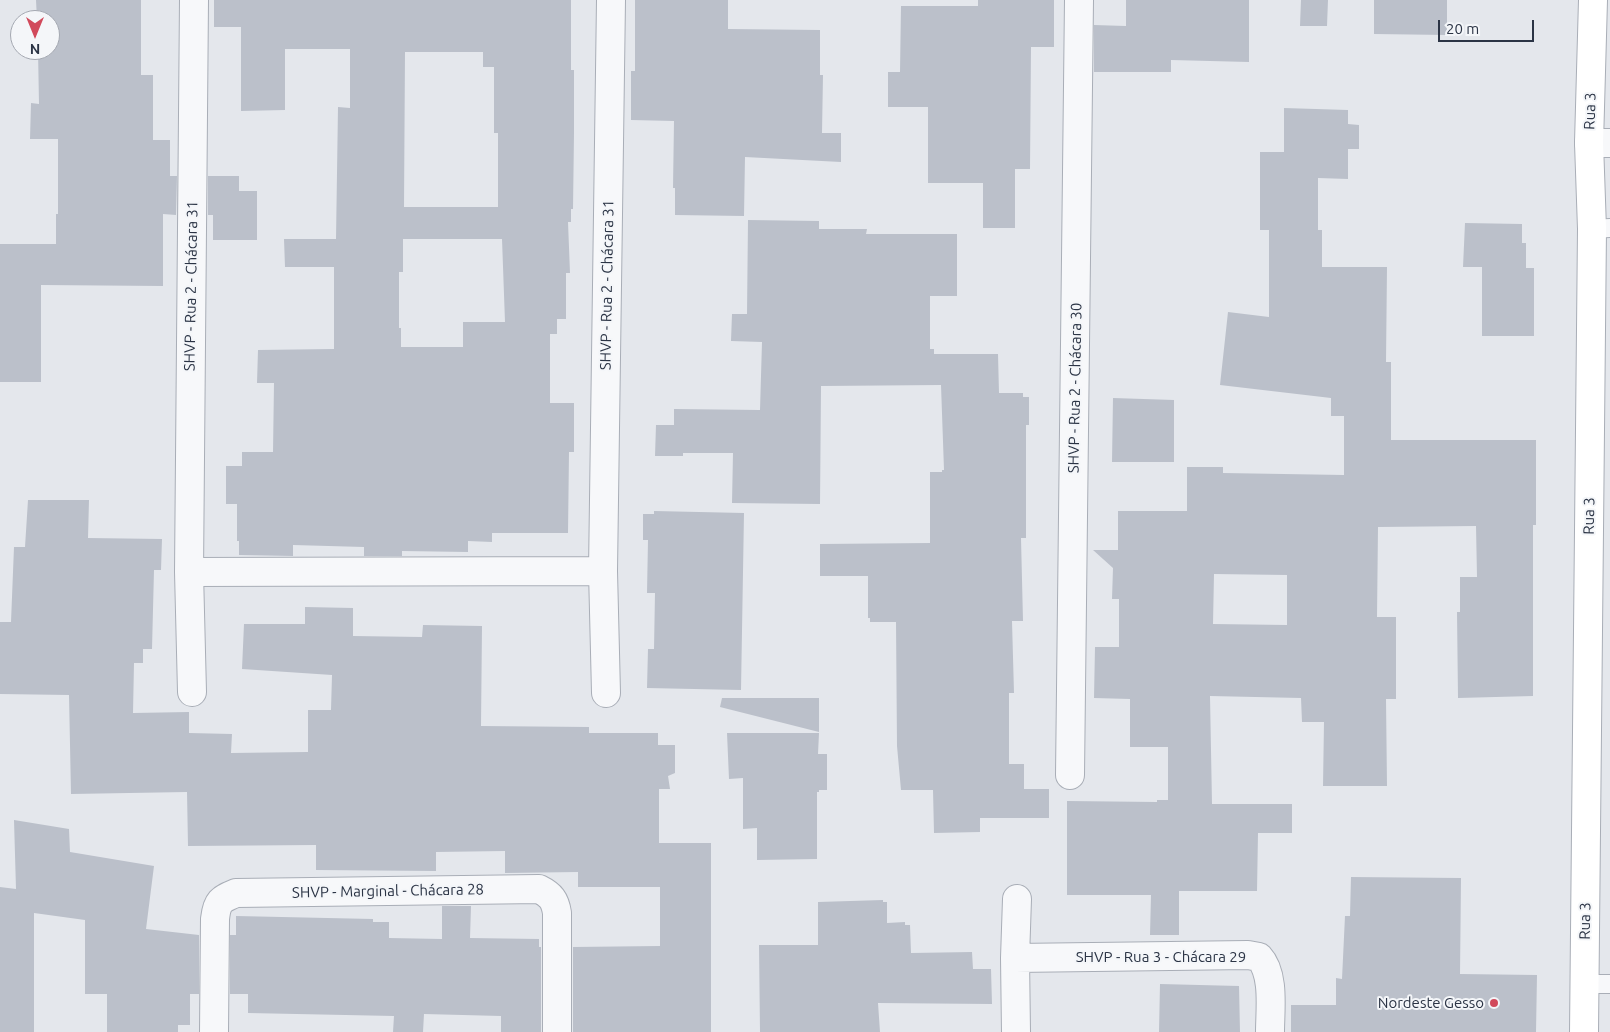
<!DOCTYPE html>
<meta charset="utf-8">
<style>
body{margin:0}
#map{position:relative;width:1610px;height:1032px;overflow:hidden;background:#e4e7ec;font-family:Ubuntu,sans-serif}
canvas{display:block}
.north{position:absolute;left:10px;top:10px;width:50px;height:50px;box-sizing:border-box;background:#f4f6f9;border:1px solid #a4a8b1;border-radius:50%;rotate:180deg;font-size:14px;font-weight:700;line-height:20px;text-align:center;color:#2b3445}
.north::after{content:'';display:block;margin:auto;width:18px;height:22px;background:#d1495b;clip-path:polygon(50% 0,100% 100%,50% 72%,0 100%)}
.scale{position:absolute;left:1438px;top:20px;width:96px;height:22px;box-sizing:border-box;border:2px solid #2b3445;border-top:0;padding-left:6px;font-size:15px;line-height:18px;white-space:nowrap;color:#2b3445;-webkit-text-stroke:4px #f4f6f9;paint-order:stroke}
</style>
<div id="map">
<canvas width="1610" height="1032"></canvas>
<div class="north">N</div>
<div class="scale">20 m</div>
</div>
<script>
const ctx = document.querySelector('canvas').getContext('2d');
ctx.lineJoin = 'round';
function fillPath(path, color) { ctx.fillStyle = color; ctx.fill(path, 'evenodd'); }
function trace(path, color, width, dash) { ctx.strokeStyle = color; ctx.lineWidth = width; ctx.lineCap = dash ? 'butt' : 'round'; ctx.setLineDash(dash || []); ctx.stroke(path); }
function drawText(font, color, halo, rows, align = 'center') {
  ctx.font = font + ' Ubuntu,sans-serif'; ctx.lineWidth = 4; ctx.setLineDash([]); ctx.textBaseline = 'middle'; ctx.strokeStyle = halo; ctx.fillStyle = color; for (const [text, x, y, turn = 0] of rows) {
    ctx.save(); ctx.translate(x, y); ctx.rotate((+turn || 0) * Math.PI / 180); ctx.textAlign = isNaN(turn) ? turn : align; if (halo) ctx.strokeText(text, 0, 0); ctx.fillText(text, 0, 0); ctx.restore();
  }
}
fillPath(new Path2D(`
 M36,0H141V75H153V140H170V176H177L176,215L163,214V286L41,285V382H0V244H56V214H58V139H30L31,103L39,104L38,50H50V20H37Z
 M214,0H571V70H574V133L573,209H571V222H568L570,273H566V319H557V334H550V403H574V452H569L568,533H492V542L468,541V552L402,551V556H364V547L293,545V556L239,555V541H237V504H226V466H242V452H273L274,383H257L258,350L334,349V267H285L284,239H336L338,107L350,108V49H285V110L241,111V27H214ZM405,52H483V67H494V133H498V207H404ZM403,239H502L505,322H463V347H401V328H399V272H403Z
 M635,0H728V29L820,30V75H823L822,133H841V162L745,157L744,216L675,215V188H673L674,121L631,120V71H635Z
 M978,0H1054V47H1031L1030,169H1015V228H983V183H928V107H888V72H900L901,6H978Z
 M1126,0H1249V62L1171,60V72H1094V25L1126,26Z
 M1301,0H1328L1327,26H1300Z
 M1374,0H1447V35L1374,34Z
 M1284,108L1348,110V124L1359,125V149H1348V179L1318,178V230H1322V267H1387L1386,362H1391V440H1536V525H1533V696L1458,698L1457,612H1460V577H1477L1476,526L1378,527L1377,617H1396V699H1386L1387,786H1323L1324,722H1302L1301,698L1210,696L1212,804H1292V833H1258L1257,891H1179V935H1150L1151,895H1067V801L1157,802V800H1168V747H1130V699L1094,698L1095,647H1119V599H1112L1113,568L1093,550H1118V511H1187V467H1223V473L1344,475V416H1331V398L1220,385L1228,312L1269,317V230H1260V152H1284ZM1214,574L1287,575V625L1213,624Z
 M208,176H239V191H257V240H213V215H208Z
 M748,220L819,221V229H867L866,234H957V296H930V349H934V354H998L999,393H1023V397H1029V425H1026V538H1021L1023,621H1012L1014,693H1009V764H1024V789H1049V818H980V832L934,833L933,790H901L897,746L896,622H870V618H868V576H820V544L930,543V472H942V470H944L941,385L821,386L820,504L732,503L733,453H683V456H655L656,425H674V409L760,410L762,342L731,341L732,314H747Z
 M1465,223L1522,224V243H1526V268H1534V336H1482V267H1463Z
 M1113,398L1174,400V462H1112Z
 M28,500H89L88,538L162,539L161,570H154L152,649H143V663H134L133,713L189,712V733L232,734L231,753L308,752V710H331L332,675L242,669L244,624H305V607L353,608V636L422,637L423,625L482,626L481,726L589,727V733H658V745H675V773L668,776L670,789H659V843H711V1032H573V947L660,946V887H578V872L505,873V851L436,852V871L316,870V845L188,846L187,792L71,794L69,695L0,694V622H11L14,547H25Z
 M654,511L744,513L741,690L647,688L648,649H654L655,593H647L648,540H643V514H654Z
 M722,698H819V732L720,707Z
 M727,733H819L818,754H827V790H819V792H817V859L757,860V828L743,829V778L729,779Z
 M14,820L69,829L70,852L154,866L146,929L199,935V994H190V1025H178V1032H107V994H85V920L34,913V1032H0V887L16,889Z
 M1351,877L1461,878L1460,974L1537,975L1536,1032H1291V1005H1336V978L1342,979L1345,916H1350Z
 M883,900V902H887V923L905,922V925H910L911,953L972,952L973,969H991L992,1004L878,1003L880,1032H760L759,945H818V902Z
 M442,906H471L470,938L539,939V947H541V1032H501V1016L424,1014L423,1032H393L394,1016L248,1013V994H230V935H236V916L373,919V922H389V938L442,939Z
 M1160,984L1239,986L1240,1032H1159Z`), '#bbc0ca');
const service = new Path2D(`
 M1592,229L1610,228
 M1584,984H1610`);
const minor = new Path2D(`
 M1589,143H1610
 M189,572L603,571
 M192,692L189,572L194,0
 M606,693L603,571L611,0
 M1070,775L1079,0
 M1015,958L1248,955L1259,957C1275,974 1270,1010 1270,1032
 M214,1032L215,919C217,901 221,899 236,893L539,889C551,895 555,900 557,913V1032
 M1016,1032L1015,958L1017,899`);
const secondary = new Path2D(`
 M1584,1032L1592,229L1589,143L1593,0`);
trace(service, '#a9aeb7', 20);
trace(minor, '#a9aeb7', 30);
trace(secondary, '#a9aeb7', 30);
trace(service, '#f7f8fa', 18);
trace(minor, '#f7f8fa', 28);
trace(secondary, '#fff', 28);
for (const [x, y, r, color] of [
 [1494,1003,5,"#d1495b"]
]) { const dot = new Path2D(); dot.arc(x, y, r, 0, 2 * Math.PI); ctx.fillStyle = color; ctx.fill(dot); trace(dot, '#f4f6f9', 2); }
drawText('15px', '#2b3445', '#f4f6f9', [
 ["Rua 3",1590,111,-88],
 ["SHVP - Rua 2 - Chácara 31",607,285,-89],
 ["SHVP - Rua 2 - Chácara 31",191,286,-89],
 ["SHVP - Rua 2 - Chácara 30",1075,388,-89],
 ["Rua 3",1589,516,-89],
 ["SHVP - Marginal - Chácara 28",388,891,-1],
 ["Rua 3",1585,921,-89],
 ["SHVP - Rua 3 - Chácara 29",1161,957]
]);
drawText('15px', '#2b3445', '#f4f6f9', [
 ["Nordeste Gesso",1484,1003]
], 'right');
</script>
